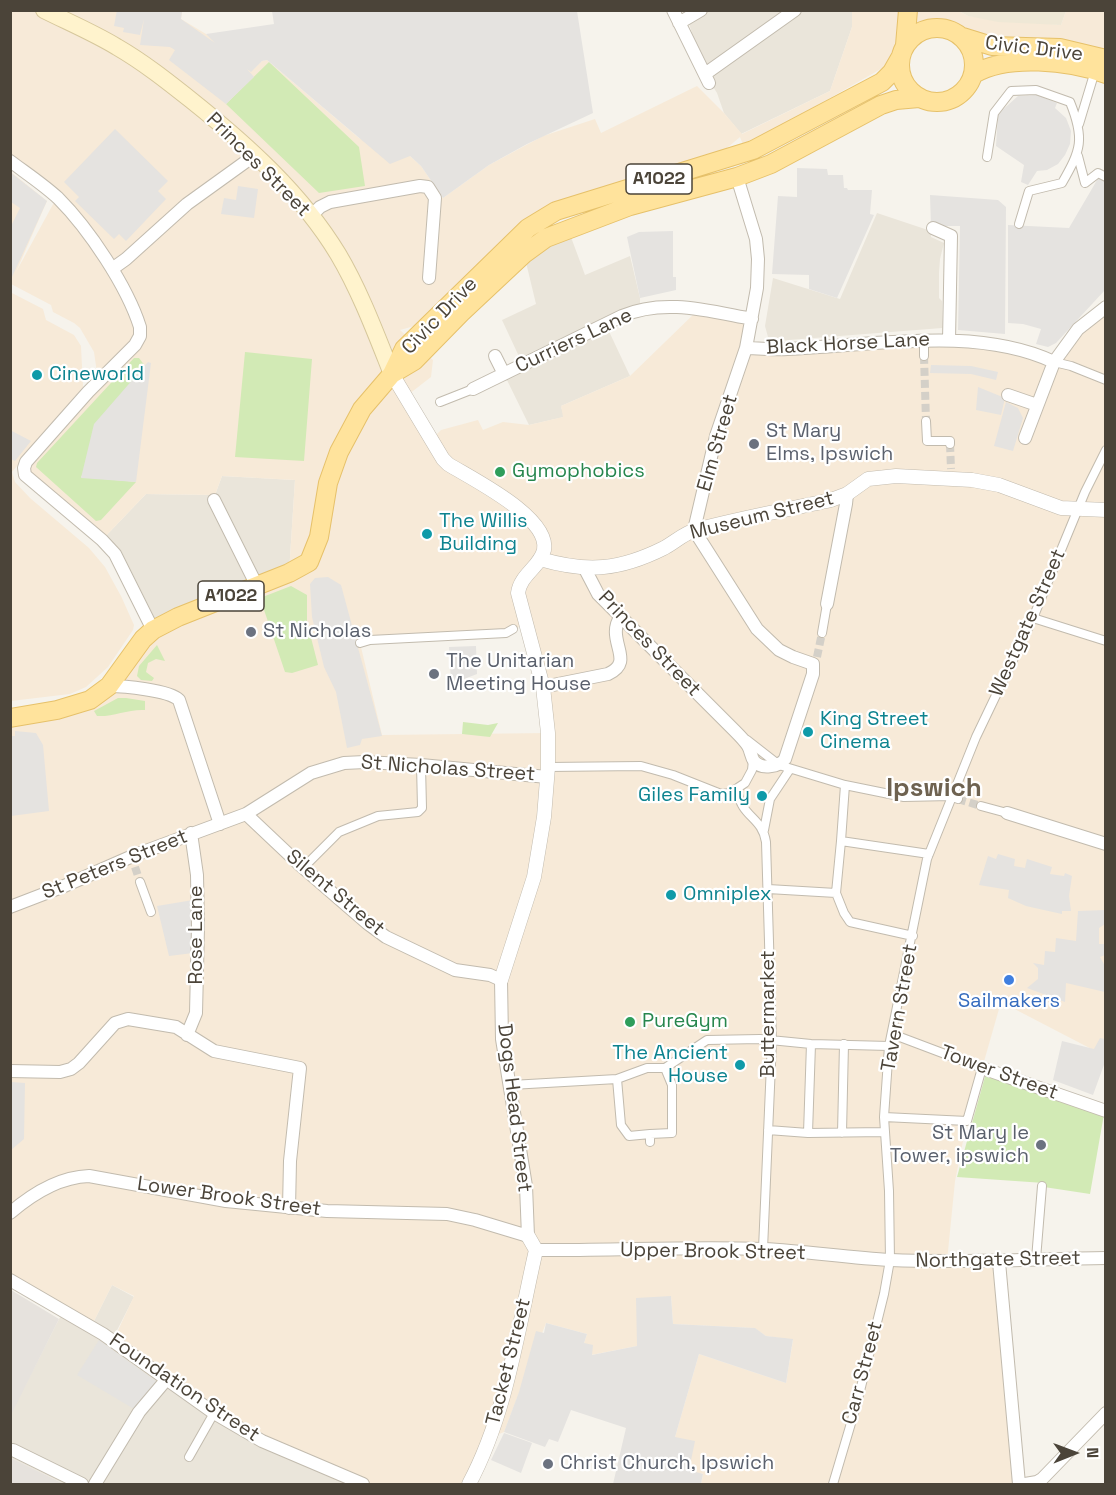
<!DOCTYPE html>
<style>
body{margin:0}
#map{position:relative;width:1116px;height:1495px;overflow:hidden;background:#f6f3ec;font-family:"Space Grotesk",sans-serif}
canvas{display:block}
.frame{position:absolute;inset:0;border:12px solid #4b4439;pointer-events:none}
.north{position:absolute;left:1044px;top:1423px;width:60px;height:60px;-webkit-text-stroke:4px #fff;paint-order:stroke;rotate:89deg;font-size:16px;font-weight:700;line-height:24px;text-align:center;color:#4b4439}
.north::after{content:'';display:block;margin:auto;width:21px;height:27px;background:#4b4439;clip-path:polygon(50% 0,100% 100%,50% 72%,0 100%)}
</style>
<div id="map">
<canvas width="1116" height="1495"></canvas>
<div class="frame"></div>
<div class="north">N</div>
</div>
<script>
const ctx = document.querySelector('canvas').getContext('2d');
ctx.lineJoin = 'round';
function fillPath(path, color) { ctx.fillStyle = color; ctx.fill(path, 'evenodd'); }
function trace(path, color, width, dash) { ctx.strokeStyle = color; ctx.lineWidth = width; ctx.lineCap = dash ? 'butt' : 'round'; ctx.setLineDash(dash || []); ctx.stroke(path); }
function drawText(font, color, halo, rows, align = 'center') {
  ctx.font = font + ' "Space Grotesk",sans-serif'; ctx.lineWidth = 4.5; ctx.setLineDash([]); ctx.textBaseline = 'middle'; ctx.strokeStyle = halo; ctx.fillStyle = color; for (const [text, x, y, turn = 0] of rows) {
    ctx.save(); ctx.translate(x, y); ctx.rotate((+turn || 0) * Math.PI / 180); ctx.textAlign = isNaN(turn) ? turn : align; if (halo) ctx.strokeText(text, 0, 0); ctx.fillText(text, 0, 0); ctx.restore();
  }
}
fillPath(new Path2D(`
 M685,11H852V27L830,91L741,134L724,113L717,93L705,74Z
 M877,213L931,231V237L944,243L940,259L939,273V298L942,301V328L776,341L768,337L765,326L773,278L840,299Z
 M568,229L585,275L630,256L640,298V310L606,325L630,376L561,406L564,417L529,425L504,374L523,365L502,320L536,304L524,254Z
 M222,476L295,480L289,573L153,630L102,540L146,494L215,495Z
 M112,1285L134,1297L111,1342L349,1484H64L11,1458L10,1415L59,1319L61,1316L92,1325Z`), '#eae5da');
fillPath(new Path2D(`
 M11,11H182L181,19L206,34L251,71L262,61L267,60L359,138L410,156L421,166L443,198L489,165L543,136L595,119L601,133L697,86L724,113L742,134L830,91L852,27V11H959L968,16L1061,25L1066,11H1105V59L963,37L942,27L920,31L905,45L900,58L744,147L740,137L727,148L715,162L556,211L432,321L400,330L433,360L431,377L400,401L436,435L441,430L478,420L483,430L503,422L529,425L563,417L561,406L630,376L699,309L752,319L746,347L949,340L1054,362L1105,307V1056L1001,1002L967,1121L955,1181L947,1261L999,1262L1019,1484H701L703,1474L689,1471L675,1437L699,1354L786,1383L793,1340L766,1336L754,1328L673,1324L671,1296L637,1346L591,1355L584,1343L587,1334L546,1323L504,1432L492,1437L469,1484H363L262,1441L113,1341L134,1296L112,1285L92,1325L11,1279V718L83,703L143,639L289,573L295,480L222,476L215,495L146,494L102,540L24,472L98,380L94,352L80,328L74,323L53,312L51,305L11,284V172L47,201L16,272L57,197L11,161ZM525,624L548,733L382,735L360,643L506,633Z
 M10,292L43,309L46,320L74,335L81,346L83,387L12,472L15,482L30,498L89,548L105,567L121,596L134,625L133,630L108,667L86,687L70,694L11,701Z`), '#f7ead8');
fillPath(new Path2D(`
 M11,1290L59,1319L11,1415Z
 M11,1458L64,1484H11Z`), '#e6e2dd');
fillPath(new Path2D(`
 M959,11L1066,10V11L1061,25L998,22L968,16Z`), '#efe8d6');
fillPath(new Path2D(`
 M269,62L359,147L365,186L319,193L226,104Z
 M245,352L312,359L304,461L235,457Z
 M134,358H139L145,366L81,477L136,482L101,520L96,521L36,467L37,463Z
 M291,586L307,595V622L318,665L292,673L285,672L260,598Z
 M157,645L165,661L156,659L148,663L146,672L154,678L152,681L141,680L137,676L139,666Z
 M118,698H126L145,701V710C128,709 113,717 97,716L94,711Z
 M463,722L488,725L498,723L490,737L462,734Z
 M986,1073L1104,1114L1090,1194L1044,1187V1183L957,1177Z`), '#d2eab5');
fillPath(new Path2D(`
 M117,10L182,11L181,19L215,43L206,34L274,24L272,11H577L593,113L527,144L489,165L443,198L421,166L410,156L390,164L267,60L262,61L251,72L247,69L254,77L226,104L169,60L175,50L170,47L140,45L144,19L140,35L123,32L124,28L114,26Z
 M1037,95L1057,103L1055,108L1066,118L1071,131L1070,144L1065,155L1058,164L1047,170L1037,171L1028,185L1021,182L1024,165L996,146L998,114L1018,96Z
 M115,129L168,181L158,191L166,199L126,241L119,234L114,239L75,201L79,197L64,182Z
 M797,168L827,169L828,175H843L844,188H847L848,190H872L870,214L874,215L837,298L809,289V275L772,274L778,196L797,197Z
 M10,172L47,201L12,277L11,226L20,208L11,202Z
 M1100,175L1105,179V290L1056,343L1048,347L1036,344L1041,329L1023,324L1008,323V225L1069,228Z
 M238,186L258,189L254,218L221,214L224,198L236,200Z
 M930,195L998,200L1006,207L1005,334L958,330L960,226H931Z
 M673,231V277H676V290L640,298L627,237L639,232Z
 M148,362L151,363L136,482L81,478L94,424Z
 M931,365L971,366L998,372L996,380L971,374L930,373Z
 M978,387L1005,398L1001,415L976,410Z
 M1006,402L1018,408L1023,418L1013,451L994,446Z
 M10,430L31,441L15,461L11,459Z
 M328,577L341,585L382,736L362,739L360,745L347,748L336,692L324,667L312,617L310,584L315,578Z
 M476,646L477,674L451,684L449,647Z
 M15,731L36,733L43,745L49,811L11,816V736H15Z
 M998,854L1015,859L1014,866L1025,868L1027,859L1052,867L1050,874L1064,876L1065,873L1072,876L1069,896L1071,911H1062V914L1026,906L1008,898L1009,890L979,885L988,856L996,859Z
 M193,900V953L169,956L157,906Z
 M1105,910V924L1099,928V944H1105V955L1100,957L1105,966V992L1066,983L1065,1002L1027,988L1038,979V968L1033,963L1044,965L1045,951L1055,952L1056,938L1076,941L1078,911Z
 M1100,1038L1105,1039V1062L1093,1095L1053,1080L1062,1041L1094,1049Z
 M11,1082L25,1083L24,1139L11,1150Z
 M671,1296L673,1324L755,1328L766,1336L793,1339L786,1383L699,1354L675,1437L695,1441L689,1470L703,1474L701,1484H613L626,1428L571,1410L558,1442L549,1439L545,1447L504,1432L519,1392L536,1331L544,1333L546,1323L587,1334L584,1343L593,1345L592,1355L637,1346L636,1298Z
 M99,1340L157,1382L139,1412L77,1375Z
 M504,1433L532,1443L521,1473L491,1460Z`), '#e5e3e0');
trace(new Path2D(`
 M924,356L926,421
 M950,444L951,469
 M817,657L822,633
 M958,799L981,806
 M135,867L140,882`), '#d4d0c8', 8, [8, 4]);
const pedestrian = new Path2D(`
 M1079,124L1095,71
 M1078,156L1085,183L1098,173L1106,177
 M987,157L994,113L1011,91L1036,90L1070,102C1085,139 1081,150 1062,183L1029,191L1019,224
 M924,340V356
 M1054,362L1071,366L1106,380
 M440,402L473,389
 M926,421L927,441H950V444
 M1033,618L1106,641
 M822,633L827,604
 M360,643L370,640L506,633L513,629
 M747,740L779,765L845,785L904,797L951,796L958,799
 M548,767L641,766L673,775L721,794L730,793L745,783L752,770L753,760
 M737,789C741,818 762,816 766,842L772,1041L763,1249
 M981,806L1007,813
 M764,830L770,799L790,769
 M841,841L845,785
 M304,867L339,832L378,816L418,812L422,808L421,765
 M140,882L151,912
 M768,889L836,893L841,841L929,854
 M836,893L844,913L850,922L913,936
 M617,1079L621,1125L629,1136L650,1134V1142
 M511,1085L617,1079L647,1068H665L707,1040L760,1039L811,1044L889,1046
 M884,1117L967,1121L982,1068L892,1034
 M768,1130L808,1133L885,1132
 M808,1133L811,1044
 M842,1133L844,1044
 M650,1134L672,1133V1085L665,1068
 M1036,1259L1042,1186
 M189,1457L214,1413
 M833,1484L857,1403L884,1294L890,1260L889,1191L884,1117L889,1046L927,859L976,737L1033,618L1085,492L1106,450`);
const minor = new Path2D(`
 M673,10L709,83
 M679,23L701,10
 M705,74L795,10
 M10,161C26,173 44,185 58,198C89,229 127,286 140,327V336L135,345L88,392L26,462L24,468L25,475L102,540L115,554L153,630
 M311,216L320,207L330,202L420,186L428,187L435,198L429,278
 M933,228L951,236L949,340
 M112,269L126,259L187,204L255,155
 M746,348C760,348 774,350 787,349C871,346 976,325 1054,362
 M495,356L504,374
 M473,389L622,316C664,298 708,311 752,319
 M1008,395L1037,405
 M1025,438L1054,362L1078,329L1106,307
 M214,500L257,586
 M585,569L598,594L735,731C740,736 745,741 748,746C751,751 751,757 754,761C761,770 779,767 785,759L813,674V664L793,657L779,650L757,629L694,530L716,436L746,348L757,288L758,259L756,239L737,177
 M827,604L846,504L847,494
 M109,686C123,686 169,690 179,700L220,824
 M543,687L608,674C637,661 604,640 621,616
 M1007,813L1106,844
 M10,907L62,887L135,855L246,814L311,773L344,763L365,762L421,765L547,777
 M187,1035L196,1013L198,927L197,875L191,833
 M982,1068L1106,1111
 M10,1071L60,1072L71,1069L79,1063L115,1023L128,1019L176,1027L214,1051L300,1068L290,1161L289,1208
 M10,1213C32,1194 60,1177 89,1176L226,1201L327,1211L447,1214L475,1220L528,1236L526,1186L502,1039L501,980L490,975L455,970L386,937L367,923L300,865L246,814
 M536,1250C612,1251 688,1246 764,1249C806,1251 849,1258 891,1260C963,1263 1034,1259 1106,1258
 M999,1262L1019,1484
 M10,1280L103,1334L214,1413L262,1441L363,1484
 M13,1450L82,1484
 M95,1484L139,1412L166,1380
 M1025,1484L1037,1482L1042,1479L1106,1413`);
const tertiary = new Path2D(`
 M392,374L443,459L448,464C472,479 550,517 544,550C540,567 520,575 518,593L543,687L548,733V767L544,817L534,877L501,980
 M540,559C588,573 620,570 664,548C675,542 684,533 696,530C740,518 786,510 831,500L847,494L868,479L896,476L972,480L999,485L1061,508L1106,510
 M469,1484C507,1413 518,1328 536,1250L528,1236`);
const secondary = new Path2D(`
 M44,10C68,22 94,33 117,47C143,62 167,81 191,100C246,144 301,193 338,254C360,291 376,334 392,374`);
const primary = new Path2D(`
 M900 65a37 37 0 1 1 74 0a37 37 0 1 1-74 0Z
 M963,37L992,46L1060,48L1106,59
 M905,45L908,10
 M974,74C1008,54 1069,61 1106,74
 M392,374L414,361L461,313L524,254L546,238L630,206L737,177L771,164L881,105L896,100L919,98
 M10,718L57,710L90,700L109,686L143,639L153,630L178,617L289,573L309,562L319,537L328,483L339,452L362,409L392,374L404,349L528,228L556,211L753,150L882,82L892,72L900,58`);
trace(pedestrian, '#c2bbae', 10);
trace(minor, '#c2bbae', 14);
trace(tertiary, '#c2bbae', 15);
trace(secondary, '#d6c79b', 18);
trace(primary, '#e6c16a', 20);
trace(pedestrian, '#fff', 8);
trace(minor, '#fff', 12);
trace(tertiary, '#fff', 14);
trace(secondary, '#fff3cd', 16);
trace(primary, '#ffe39c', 18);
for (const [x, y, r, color] of [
 [37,375,6,"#0f9aa8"],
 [754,444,6,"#6b7280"],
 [500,472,6,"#2e9e5b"],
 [427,534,6,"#0f9aa8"],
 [251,632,6,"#6b7280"],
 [434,674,6,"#6b7280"],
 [808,732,6,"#0f9aa8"],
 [762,796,6,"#0f9aa8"],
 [671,895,6,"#0f9aa8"],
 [1009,980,6,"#3f7fe0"],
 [630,1022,6,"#2e9e5b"],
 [740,1065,6,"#0f9aa8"],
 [1041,1145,6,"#6b7280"],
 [548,1464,6,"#6b7280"]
]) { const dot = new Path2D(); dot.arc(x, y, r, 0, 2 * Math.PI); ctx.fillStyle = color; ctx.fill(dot); trace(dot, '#fff', 2); }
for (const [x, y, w] of [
 [659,179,66],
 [231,596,66]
]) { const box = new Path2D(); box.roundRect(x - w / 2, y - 15, w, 30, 4.5); ctx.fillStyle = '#fff'; ctx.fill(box); trace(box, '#4b4439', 1.5); }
drawText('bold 18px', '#4b4439', null, [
 ["A1022",659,179],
 ["A1022",231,596]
]);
drawText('20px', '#4b4439', '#fff', [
 ["Civic Drive",1034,49,7],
 ["Princes Street",258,165,45],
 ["Civic Drive",440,316,-46],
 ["Curriers Lane",574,341,-25],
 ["Black Horse Lane",848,344,-3],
 ["Elm Street",718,443,-74],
 ["Museum Street",762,516,-14],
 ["Westgate Street",1028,623,-66],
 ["Princes Street",649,644,46],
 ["St Nicholas Street",448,769,4],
 ["St Peters Street",115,865,-22],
 ["Silent Street",335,893,40],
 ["Rose Lane",197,935,-90],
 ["Tavern Street",900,1008,-80],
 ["Buttermarket",769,1014,-90],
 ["Tower Street",999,1073,20],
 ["Dogs Head Street",514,1108,83],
 ["Lower Brook Street",229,1197,8],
 ["Upper Brook Street",713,1252,1],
 ["Northgate Street",998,1260,-1],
 ["Tacket Street",509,1362,-76],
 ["Carr Street",863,1373,-75],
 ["Foundation Street",184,1388,34]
]);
drawText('20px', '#0d838f', '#fff', [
 ["Cineworld",49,375],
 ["The Willis",439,522],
 ["Building",439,545],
 ["King Street",820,720],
 ["Cinema",820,743],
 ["Giles Family",750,796,"right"],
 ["Omniplex",683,895],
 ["The Ancient",728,1054,"right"],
 ["House",728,1077,"right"]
], 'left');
drawText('20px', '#5b616d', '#fff', [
 ["St Mary",766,432],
 ["Elms, Ipswich",766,455],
 ["St Nicholas",263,632],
 ["The Unitarian",446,662],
 ["Meeting House",446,685],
 ["St Mary le",1029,1134,"right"],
 ["Tower, ipswich",1029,1157,"right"],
 ["Christ Church, Ipswich",560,1464]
], 'left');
drawText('20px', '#27864d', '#fff', [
 ["Gymophobics",512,472],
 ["PureGym",642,1022]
], 'left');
drawText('20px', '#366cbe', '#fff', [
 ["Sailmakers",1009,1002]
]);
drawText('bold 26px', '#6e6250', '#fff', [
 ["Ipswich",934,789]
]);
</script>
